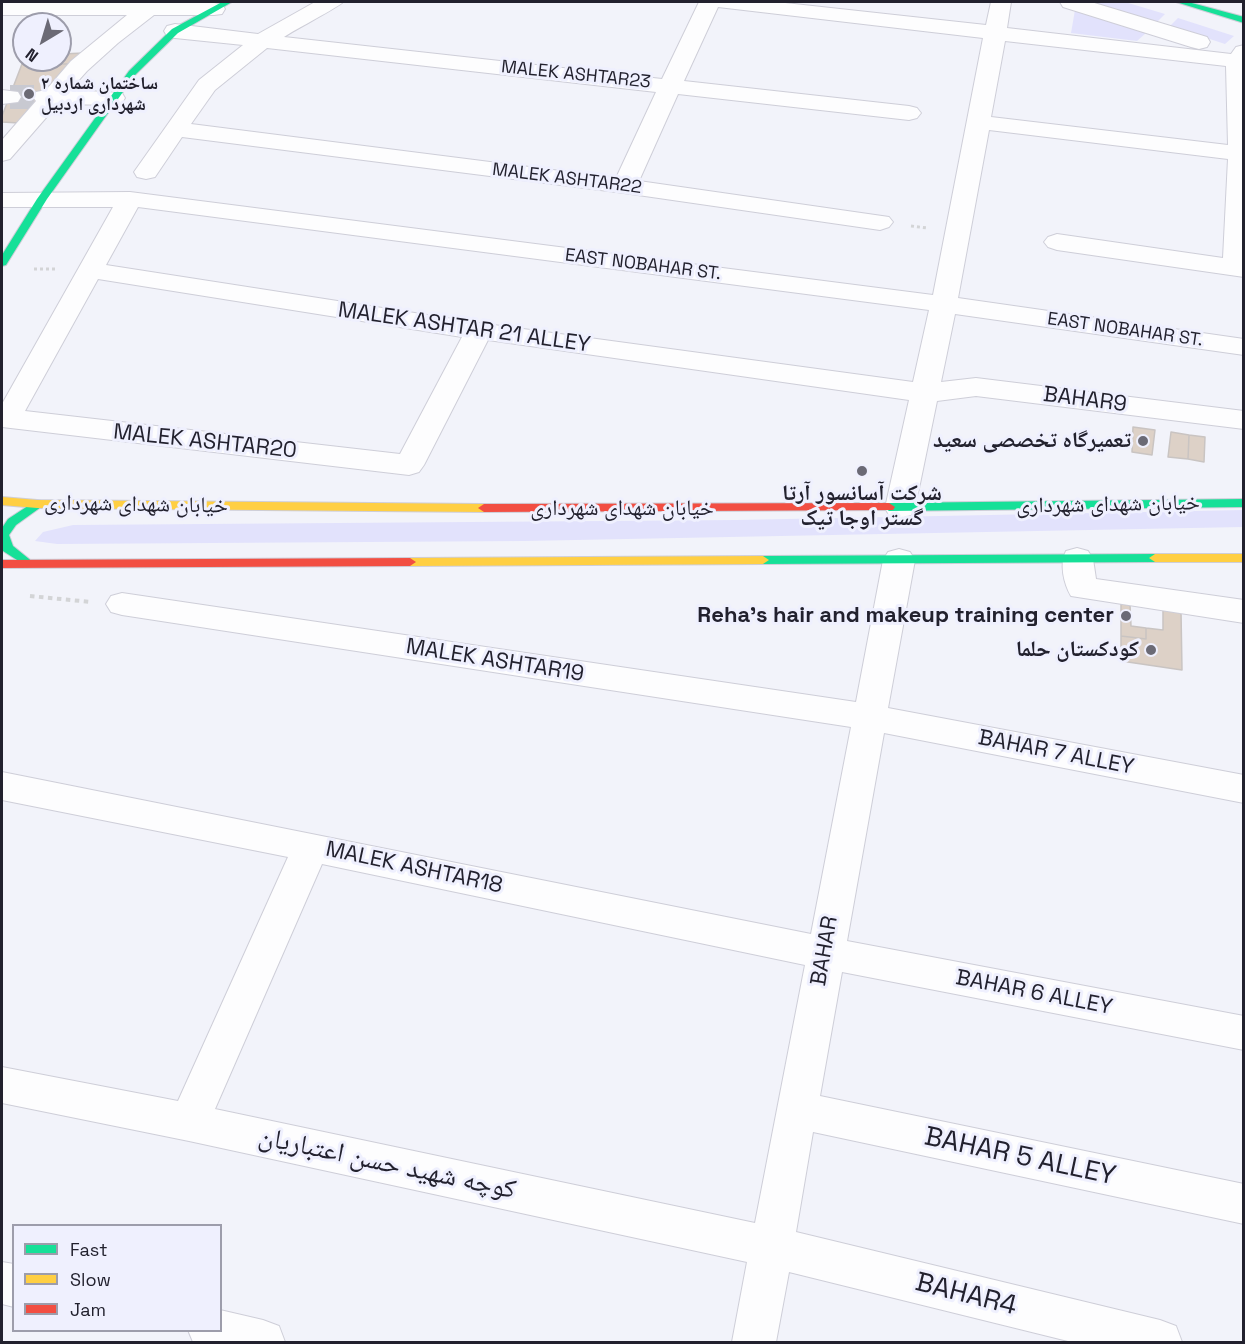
<!DOCTYPE html>
<meta charset="utf-8">
<style>
body{margin:0}
#map{position:relative;width:1245px;height:1344px;overflow:hidden;background:#f2f3fa;font-family:"Space Grotesk",sans-serif}
canvas{display:block}
.frame{position:absolute;inset:0;border:3px solid #22212e;pointer-events:none}
.legend{position:absolute;left:12px;top:1224px;width:210px;height:108px;box-sizing:border-box;background:#eff0fe;border:2px solid #9d9dab;margin:0;padding:8px 10px;list-style:none;font-size:18px;color:#22212e}
.legend li{display:flex;align-items:center;gap:12px;height:30px}
.legend b{width:30px;border:2px solid #9d9dab}
.north{position:absolute;left:12px;top:12px;width:60px;height:60px;box-sizing:border-box;background:#eff0fe;border:2px solid #9d9dab;border-radius:50%;rotate:218deg;font-size:16px;font-weight:700;line-height:24px;text-align:center;color:#22212e}
.north::after{content:'';display:block;margin:auto;width:21px;height:27px;background:#6b6a75;clip-path:polygon(50% 0,100% 100%,50% 72%,0 100%)}
</style>
<div id="map">
<canvas width="1245" height="1344"></canvas>
<div class="frame"></div>
<ul class="legend">
<li><b style="height:8px;background:#16e098"></b>Fast</li>
<li><b style="height:8px;background:#ffcf43"></b>Slow</li>
<li><b style="height:8px;background:#f24e42"></b>Jam</li>
</ul>
<div class="north">N</div>
</div>
<script>
const ctx = document.querySelector('canvas').getContext('2d');
ctx.lineJoin = 'round';
function fillPath(path, color) { ctx.fillStyle = color; ctx.fill(path, 'evenodd'); }
function trace(path, color, width, dash) { ctx.strokeStyle = color; ctx.lineWidth = width; ctx.lineCap = dash ? 'butt' : 'round'; ctx.setLineDash(dash || []); ctx.stroke(path); }
function drawText(font, color, halo, rows, align = 'center') {
  ctx.font = font + ' "Space Grotesk","Noto Naskh Arabic",sans-serif'; ctx.lineWidth = 6; ctx.setLineDash([]); ctx.textBaseline = 'middle'; ctx.strokeStyle = halo; ctx.fillStyle = color; for (const [text, x, y, turn = 0] of rows) {
    ctx.save(); ctx.translate(x, y); ctx.rotate((+turn || 0) * Math.PI / 180); ctx.textAlign = isNaN(turn) ? turn : align; if (halo) ctx.strokeText(text, 0, 0); ctx.fillText(text, 0, 0); ctx.restore();
  }
}
fillPath(new Path2D(`
 M1092,2H1125L1165,14L1157,22Z
 M1075,10L1146,33L1137,41L1071,33Z
 M1178,18L1234,36L1225,44L1170,26Z
 M1244,510L1243,527L524,541L57,544L35,541L43,532L73,525L736,520Z`), '#e2e2fc');
const building = new Path2D(`
 M85,53L77,64H22L24,59L60,60V54Z
 M22,64H77L19,123L2,122V116Z
 M1133,427L1155,430L1152,455L1132,452Z
 M1171,432L1189,435L1188,459L1168,457Z
 M1189,435L1205,437L1204,462L1188,459Z
 M1121,604L1130,605L1131,626L1146,628V639L1121,636Z
 M1163,609L1181,611L1182,670L1121,661V636L1146,639V628L1163,630Z`);
fillPath(building, '#ddd1c7');
trace(building, '#c9c4c2', 1.5);
trace(new Path2D(`
 M10,97H44`), '#c8c9d1', 24, [24, 12]);
const street = new Path2D(`
 M315,2H343C339,7 294,30 284,37L662,79L699,2H776L986,25L991,2H1011L1007,28L1231,54L1236,47L1244,45V277L1057,250L1048,247L1044,242L1048,237L1057,234L1223,258L1228,159L989,130L958,298L1244,339V355L955,314L941,382L976,378L1244,411V429L976,396L937,401L915,508L911,515L900,518L889,515L885,508L909,400L488,340L424,465L419,472L409,475L2,427V404L113,207H2V193L130,192L933,295L983,38L718,7L684,81L909,106L917,108L921,113L917,118L909,120L678,94L639,181L889,217L893,222L889,227L880,230L624,193L182,137L155,177L146,179L137,177L134,172L199,80L243,45L175,38L167,36L164,31L167,26L175,24L258,34ZM1005,41L1226,66L1228,145L991,117ZM267,48L656,92L616,178L191,124L215,90ZM138,207L929,310L913,382L479,323L106,265ZM98,279L462,337L400,454L25,411Z
 M1060,2H1091L1207,37L1210,42L1207,47L1199,49L1191,47L1063,7Z
 M2,3H214L222,4L225,9L222,14L214,15H154L118,43L87,71L70,90L122,93L125,98L122,103L114,105L58,104L10,159L2,161V140L36,101L33,97L36,92L46,90L71,61L127,15H2Z
 M2,90L18,92L21,97L18,102L2,104Z
 M1077,548L1088,551L1093,559L1096,579L1244,600V623L1071,596C1064,584 1059,564 1066,551Z
 M899,549L910,552L915,560L888,708L1244,775V803L884,733L847,941L1244,1016V1050L842,972L820,1096L1244,1184V1224L813,1132L796,1232L1160,1320L1176,1326L1182,1342H1072L789,1272L776,1342H732L747,1262L189,1141L2,1103V1067L178,1101L288,857L2,800V772L811,934L851,727L122,615L111,612L106,604L111,596L122,593L856,702L883,560L888,552ZM322,864L805,965L755,1223L215,1109Z
 M2,1262L14,1264V1307L2,1304Z
 M220,1310L263,1320L279,1326L285,1342H193L188,1330H220Z`);
const fast = new Path2D(`
 M222,2H232L178,33L135,75L47,199L6,265L2,266V255L37,199L129,71L172,29Z
 M1176,2H1188L1244,17V23Z
 M1244,499V507L889,511L883,507L889,503Z
 M37,500L41,501L43,504L41,507L16,525L9,535L13,546L34,563L28,567L3,551L2,528L8,519Z
 M1155,554L1161,558L1155,562L763,564L757,560L763,556Z`);
const slow = new Path2D(`
 M2,497L37,500L484,504L490,508L484,512L37,508L2,505Z
 M1155,554H1244V562H1155L1149,558Z
 M763,556L769,560L763,564L410,566L404,562L410,558Z`);
const jam = new Path2D(`
 M889,503L895,507L893,510L484,512L478,508L484,504Z
 M410,558L416,562L410,566L2,568V560Z`);
trace(street, '#ceced8', 2);
trace(fast, '#ceced8', 2);
trace(slow, '#ceced8', 2);
trace(jam, '#ceced8', 2);
trace(new Path2D(`
 M911,226L927,228
 M34,269H56`), '#d3d4d6', 3, [3, 3]);
trace(new Path2D(`
 M30,596L91,602`), '#d3d4d6', 4, [4.5, 4.5]);
fillPath(street, '#fdfdfe');
fillPath(fast, '#16e098');
fillPath(slow, '#ffcf43');
fillPath(jam, '#f24e42');
for (const [x, y, r, color] of [
 [29,94,6,"#6b6a75"],
 [1143,441,6,"#6b6a75"],
 [862,471,6,"#6b6a75"],
 [1126,616,6,"#6b6a75"],
 [1151,650,6,"#6b6a75"]
]) { const dot = new Path2D(); dot.arc(x, y, r, 0, 2 * Math.PI); ctx.fillStyle = color; ctx.fill(dot); trace(dot, '#eff0fe', 2); }
drawText('18px', '#22212e', '#eff0fe', [
 ["MALEK ASHTAR23",576,75,6],
 ["MALEK ASHTAR22",567,179,7],
 ["EAST NOBAHAR ST.",643,265,7],
 ["EAST NOBAHAR ST.",1125,330,8]
]);
drawText('bold 18px', '#22212e', '#eff0fe', [
 ["ساختمان شماره ۲",41,84],
 ["شهرداری اردبیل",41,105]
], 'left');
drawText('22px', '#22212e', '#eff0fe', [
 ["MALEK ASHTAR 21 ALLEY",464,328,8],
 ["BAHAR9",1085,400,7],
 ["MALEK ASHTAR20",205,442,6],
 ["خیابان شهدای شهرداری",136,505,1],
 ["خیابان شهدای شهرداری",1108,505,-1],
 ["خیابان شهدای شهرداری",622,509],
 ["MALEK ASHTAR19",495,661,9],
 ["BAHAR 7 ALLEY",1056,753,11],
 ["MALEK ASHTAR18",414,868,12],
 ["BAHAR",825,951,-80],
 ["BAHAR 6 ALLEY",1034,993,11]
]);
drawText('bold 22px', '#22212e', '#eff0fe', [
 ["تعمیرگاه تخصصی سعید",1131,441],
 ["شرکت آسانسور آرتا",862,494,"center"],
 ["گستر اوجا تیک",862,519,"center"],
 ["Reha's hair and makeup training center",1114,616],
 ["کودکستان حلما",1139,650]
], 'right');
drawText('27px', '#22212e', '#eff0fe', [
 ["BAHAR 5 ALLEY",1020,1157,12],
 ["کوچه شهید حسن اعتباریان",387,1164,12],
 ["BAHAR4",966,1295,14]
]);
</script>
